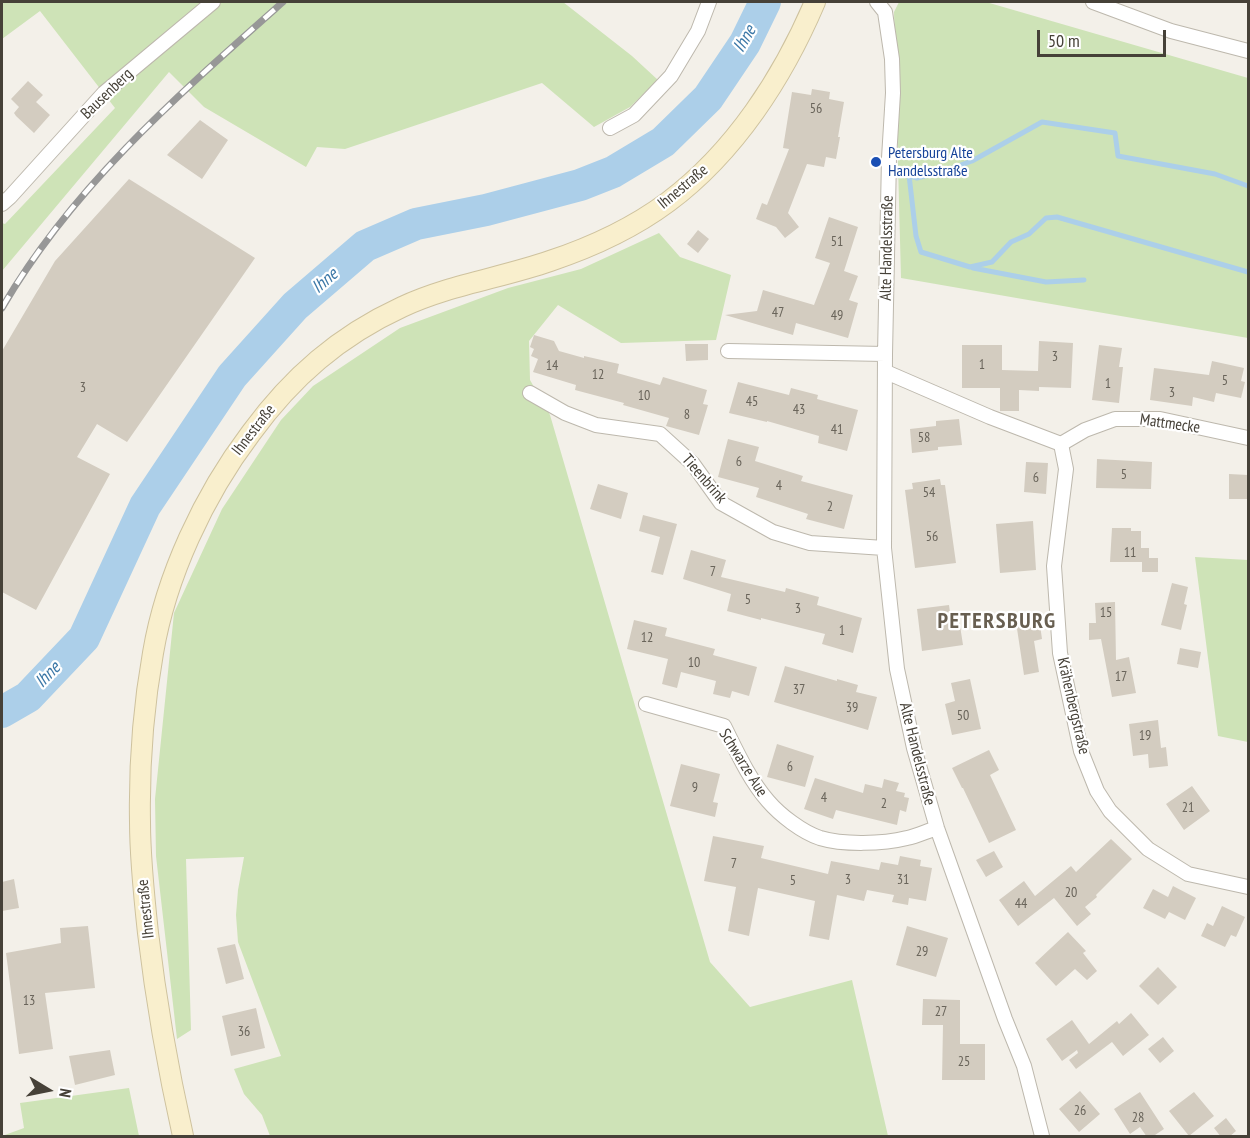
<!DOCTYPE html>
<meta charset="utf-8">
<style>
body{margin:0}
#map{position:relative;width:1250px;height:1138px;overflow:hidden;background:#f3f0e9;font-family:"PT Sans Narrow",sans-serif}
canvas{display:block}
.frame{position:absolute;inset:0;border:3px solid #464138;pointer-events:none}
.north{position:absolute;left:18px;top:1060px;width:60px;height:60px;-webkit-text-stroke:4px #fff;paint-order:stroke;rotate:100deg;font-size:16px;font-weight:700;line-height:24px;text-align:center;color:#464138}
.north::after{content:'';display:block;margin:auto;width:21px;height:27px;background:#464138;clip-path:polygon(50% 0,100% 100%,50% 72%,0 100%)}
.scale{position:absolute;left:1037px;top:30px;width:129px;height:27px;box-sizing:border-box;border:3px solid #464138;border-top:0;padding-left:8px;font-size:18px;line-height:21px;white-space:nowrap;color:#464138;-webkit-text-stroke:4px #fff;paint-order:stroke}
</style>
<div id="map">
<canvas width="1250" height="1138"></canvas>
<div class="frame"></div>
<div class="north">N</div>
<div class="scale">50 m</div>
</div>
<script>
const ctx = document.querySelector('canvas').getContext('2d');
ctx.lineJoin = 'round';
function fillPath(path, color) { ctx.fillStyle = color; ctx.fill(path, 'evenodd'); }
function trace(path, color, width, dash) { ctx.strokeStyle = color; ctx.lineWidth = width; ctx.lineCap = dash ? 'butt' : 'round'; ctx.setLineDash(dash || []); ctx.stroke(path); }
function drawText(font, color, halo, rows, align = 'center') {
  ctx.font = font + ' "PT Sans Narrow",sans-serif'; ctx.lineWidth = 4.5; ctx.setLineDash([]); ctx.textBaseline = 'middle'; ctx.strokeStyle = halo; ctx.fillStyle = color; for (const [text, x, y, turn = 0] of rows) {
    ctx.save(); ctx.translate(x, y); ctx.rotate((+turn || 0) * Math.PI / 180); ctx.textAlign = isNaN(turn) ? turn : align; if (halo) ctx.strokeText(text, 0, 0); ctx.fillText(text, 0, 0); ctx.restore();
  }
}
fillPath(new Path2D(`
 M2,2H563L632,56L658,80L630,107L594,127L542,83L345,149L317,147L306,167L204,107L169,72L2,271V223L5,224L115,108L40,11L2,39Z
 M899,2H986L1248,78V338L901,278L894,12Z
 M659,233L680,257L731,275L716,340L621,343L558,305L529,341L530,380L550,415L710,962L750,1007L852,980L888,1136H270L262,1115L244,1094L234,1069L281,1056L238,942L236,915L238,890L244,857L186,859L191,1030L177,1039L156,856L155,799L174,613L222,509L281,420L313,386L400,328L508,288L581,269Z
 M1195,557L1248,560V742L1218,736Z
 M129,1088L139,1136H2L24,1128L20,1103Z`), '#cee3b7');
trace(new Path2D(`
 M904,174L917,178L944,171L972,161L1042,122L1115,133L1118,156L1215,174L1248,186
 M909,175L916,236L921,252L970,267L992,262L1011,242L1029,234L1046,218L1057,217L1248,272
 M973,268L1046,282L1084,280`), '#accfe9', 5);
trace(new Path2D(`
 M2,712L28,697L84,638L145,506L232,376L295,306L365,246L416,224L486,210L580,185L613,172L663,142L708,98L745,43L765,2`), '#accfe9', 32);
fillPath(new Path2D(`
 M28,81L43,95L36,102L50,115L34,133L16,116L14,113L19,107L11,99Z
 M812,89L830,92L829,99L844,102L838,137H840L836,159L826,157L824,167L807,164L788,213L799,227L785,238L776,227L756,219L762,203L767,205L789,149L783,148L792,92L811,95Z
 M200,120L228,140L202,179L167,155Z
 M129,179L255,258L127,442L97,424L77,457L110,474L36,610L2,592V351L55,261Z
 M829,217L858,227L844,271L858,276L849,300L858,303L848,338L796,323L793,335L725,315L757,311L763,290L814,305L830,263L815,258Z
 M698,230L709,239L698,253L687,244Z
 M534,335L554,341L559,351L584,358V356L619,364L617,373L660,385L663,377L707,390L703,404L708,405L699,435L666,426L669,418L623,405L624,403L575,390L576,385L533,372L538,359L531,356L534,349L530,347Z
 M1039,341L1073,343L1071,388L1039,387V391L1019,390V411H1000V388H962V345H1002V370L1038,371Z
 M685,344H708V360L686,361Z
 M1099,345L1122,348L1119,367H1123L1119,403L1092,400Z
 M1212,361L1244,368L1241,381L1245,382L1241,398L1216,393L1214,402L1193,397L1192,406L1150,400L1154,368L1209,375Z
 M738,382L789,395L791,388L818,395L817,399L858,410L847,451L818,443L819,436L767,421V422L729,413Z
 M959,419L962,445L938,447V450L912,453L910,429L936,426V421Z
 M728,439L759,447L755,461L803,476L801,481L853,495L844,529L806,519L808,514L756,497L759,488L718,477Z
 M1097,459L1152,462L1151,489L1096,488Z
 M1026,462L1048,463L1046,494L1024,492Z
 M1229,474L1248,475V499H1229Z
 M940,479L941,485H945L956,563L915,568L905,490L913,489L912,483Z
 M598,484L628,493L621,519L590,509Z
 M643,515L677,524L663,575L651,572L660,537L639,531Z
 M1033,521L1036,570L1000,573L996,524Z
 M1112,528H1131V531H1141V548H1149V558H1158V572H1142V562H1110Z
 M691,550L726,560L721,577L785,592L786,588L819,597L817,605L862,618L853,653L822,644L825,634L761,618V620L727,611L731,594L683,579Z
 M1172,583L1188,587L1184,604L1187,605L1181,630L1161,625Z
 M1115,602L1116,660L1129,657L1136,693L1112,697L1101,639L1089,640V623H1096L1095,603Z
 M949,605L951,620L959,619L963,645L922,651L917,609Z
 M1039,618L1042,639L1034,641L1039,672L1024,675L1016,622Z
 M634,620L667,628L665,636L715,649L713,655L757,667L749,696L732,691L730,698L713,694L716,681L681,672L677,688L662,684L668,659L627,649Z
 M1180,648L1201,652L1198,668L1177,664Z
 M785,666L837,681V679L858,685L856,692L877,697L868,730L774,702Z
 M970,679L981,729L952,735L945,704L955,701L951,683Z
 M1158,720L1161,748L1166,747L1168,766L1149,768L1148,754L1133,756L1129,724Z
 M777,744L814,756L805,787L767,777Z
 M989,750L999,770L990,775L1016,830L989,843L963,788H962L952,768Z
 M681,764L720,774L713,802L718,803L715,817L670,806Z
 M815,778L863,793L865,784L882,788L884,779L899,783L896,791L905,793L904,797L909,798L906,812L900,810L897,825L836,810L833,819L804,809Z
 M1192,786L1210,811L1184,830L1166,804Z
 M713,836L764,846L761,858L828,874L831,861L879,870L881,862L898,865L900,856L921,860L920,866L932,868L926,901L909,898L908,905L892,902L894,895L867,890L864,901L837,895L829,940L809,936L815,901L758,888L749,936L728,931L736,887L704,881Z
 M1111,839L1132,859L1096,895L1097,897L1085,907L1091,914L1077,926L1054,898L1018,926L999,900L1024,881L1035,896L1071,866L1076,872Z
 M994,851L1003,867L986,877L976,860Z
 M14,879L19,908L2,911V882Z
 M1173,886L1196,898L1185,920L1169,912L1165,919L1143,908L1153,889L1168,897Z
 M1222,906L1245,917L1236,937L1231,935L1225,947L1201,936L1207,923L1213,926Z
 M88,926L95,988L45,993L53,1049L19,1054L6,953L61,943L60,928Z
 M907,926L948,938L936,977L896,965Z
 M1068,932L1086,951L1083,953L1097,971L1087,980L1075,969L1056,986L1035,963Z
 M235,944L244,979L226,984L217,948Z
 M1158,967L1177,987L1158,1005L1139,986Z
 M923,999L960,1000V1044H985V1080H942L943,1025H922Z
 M256,1008L265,1048L231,1056L222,1016Z
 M1131,1013L1149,1035L1123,1056L1112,1042L1076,1069L1069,1060L1078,1053L1077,1050L1062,1061L1046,1039L1072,1020L1089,1044L1117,1021L1119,1024Z
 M1163,1037L1174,1051L1160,1063L1148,1049Z
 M110,1050L115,1075L75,1085L69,1056Z
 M1080,1091L1100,1114L1079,1132L1059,1109Z
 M1140,1092L1164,1129L1152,1137H1147L1140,1127L1130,1134L1114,1109Z
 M1194,1092L1214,1116L1189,1136L1169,1111Z
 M1226,1118L1236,1131L1229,1137H1221L1214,1128Z`), '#d3ccc0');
const minor = new Path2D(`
 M877,2L885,12L892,59L893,93L889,158L885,354L884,548L897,669L914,748L937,828L1005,1019L1024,1066L1042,1136
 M1093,2L1171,31L1248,51
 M610,128L634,115L671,76L698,31L709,2
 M2,204L10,197L104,93L213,2
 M728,351L885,354
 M886,372L990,417L1061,444L1066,469L1054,566L1060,653L1081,751L1097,791L1110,811L1148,849L1188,874L1248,887
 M530,393L565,413L596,425L660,434L693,464L721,503L773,532L810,543L884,548
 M1061,444L1085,430L1115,419H1160L1248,438
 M646,704L724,726C737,752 749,779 768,801C780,815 802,832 820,838C843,845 883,844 907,838C917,836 927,831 937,828`);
const secondary = new Path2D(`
 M183,1136C168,1069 156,1001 148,933C144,896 140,859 140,822C139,766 143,709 153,653C166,576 204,495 251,433C292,377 339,336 402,307C449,285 501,278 550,261C592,247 633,228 668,202C735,152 783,77 815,2`);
trace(minor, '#bdb8ad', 16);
trace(secondary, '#cec29e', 22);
trace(minor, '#fff', 14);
trace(secondary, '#f9efcd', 20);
const rail = new Path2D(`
 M2,308C72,187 179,94 283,2`);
trace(rail, '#979797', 7);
trace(rail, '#fff', 4.5, [14]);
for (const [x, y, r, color] of [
 [876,162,6,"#1a4fb4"]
]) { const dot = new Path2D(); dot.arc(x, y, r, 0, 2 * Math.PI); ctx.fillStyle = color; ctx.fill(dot); trace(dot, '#fff', 2); }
drawText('14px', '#69645a', null, [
 ["56",816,109],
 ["51",837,242],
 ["47",778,313],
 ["49",837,316],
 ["3",1055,357],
 ["1",982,365],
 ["14",552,366],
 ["12",598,375],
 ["5",1225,381],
 ["1",1108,384],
 ["3",83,388],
 ["3",1172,393],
 ["10",644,396],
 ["45",752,402],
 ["43",799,410],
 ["8",687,415],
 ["41",837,430],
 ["58",924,438],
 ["6",739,462],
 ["5",1124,475],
 ["6",1036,478],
 ["4",779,486],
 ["54",929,493],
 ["2",830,507],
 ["56",932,537],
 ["11",1130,553],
 ["7",713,572],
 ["5",748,600],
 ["3",798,609],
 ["15",1106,613],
 ["1",842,631],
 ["12",647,638],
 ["10",694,663],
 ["17",1121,677],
 ["37",799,690],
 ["39",852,708],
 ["50",963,716],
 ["19",1145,736],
 ["6",790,767],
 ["9",695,788],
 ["4",824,798],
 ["2",884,804],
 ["21",1188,808],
 ["7",734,864],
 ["3",848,880],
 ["31",903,880],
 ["5",793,881],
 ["20",1071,893],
 ["44",1021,904],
 ["29",922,952],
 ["13",29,1001],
 ["27",941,1012],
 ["36",244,1032],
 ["25",964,1062],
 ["26",1080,1111],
 ["28",1138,1118]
]);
drawText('16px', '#464138', '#fff', [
 ["Bausenberg",107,94,-44],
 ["Ihnestraße",683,187,-40],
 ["Alte Handelsstraße",887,248,-89],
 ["Mattmecke",1170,424,8],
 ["Ihnestraße",254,430,-52],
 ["Tieenbrink",704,479,49],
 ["Krähenbergstraße",1073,706,77],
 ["Alte Handelsstraße",917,754,76],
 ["Schwarze Aue",743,763,58],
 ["Ihnestraße",146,909,-96]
]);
drawText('16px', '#164399', '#fff', [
 ["Petersburg Alte",888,153],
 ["Handelsstraße",888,171]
], 'left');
drawText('italic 18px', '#3c78a7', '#fff', [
 ["Ihne",745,39,-60],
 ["Ihne",325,281,-41],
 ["Ihne",48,675,-46]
]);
ctx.letterSpacing = '1.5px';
drawText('bold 22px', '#685f51', '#fff', [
 ["PETERSBURG",997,622]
]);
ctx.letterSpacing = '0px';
</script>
